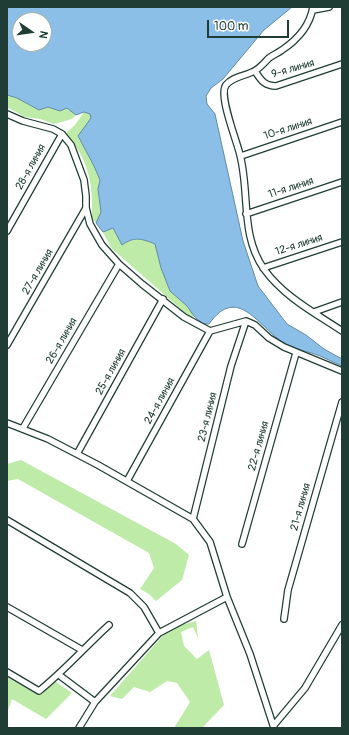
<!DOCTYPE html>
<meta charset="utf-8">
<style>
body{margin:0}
#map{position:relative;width:349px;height:735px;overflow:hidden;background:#fff;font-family:Pangolin,sans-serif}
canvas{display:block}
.frame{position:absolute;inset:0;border:8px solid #1f3d34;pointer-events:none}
.north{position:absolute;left:12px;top:12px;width:40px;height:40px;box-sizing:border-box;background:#fff;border:1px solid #a5b1ae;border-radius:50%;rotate:103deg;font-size:11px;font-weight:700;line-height:16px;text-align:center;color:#1f3d34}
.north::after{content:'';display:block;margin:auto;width:14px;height:18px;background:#1f3d34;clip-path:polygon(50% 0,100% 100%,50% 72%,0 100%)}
.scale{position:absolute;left:207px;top:20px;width:82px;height:18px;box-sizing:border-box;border:2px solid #1f3d34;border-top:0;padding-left:5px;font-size:12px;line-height:14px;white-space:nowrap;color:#1f3d34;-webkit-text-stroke:3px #fff;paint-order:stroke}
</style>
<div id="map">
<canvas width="349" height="735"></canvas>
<div class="frame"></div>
<div class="north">N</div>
<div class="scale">100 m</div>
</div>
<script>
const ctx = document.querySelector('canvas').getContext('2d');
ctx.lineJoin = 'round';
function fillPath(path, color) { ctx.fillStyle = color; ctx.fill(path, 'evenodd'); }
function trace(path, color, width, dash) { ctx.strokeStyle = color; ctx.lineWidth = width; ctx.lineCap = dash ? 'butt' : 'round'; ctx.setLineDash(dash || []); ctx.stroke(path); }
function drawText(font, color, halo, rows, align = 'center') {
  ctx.font = font + ' Pangolin,sans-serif'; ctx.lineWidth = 4; ctx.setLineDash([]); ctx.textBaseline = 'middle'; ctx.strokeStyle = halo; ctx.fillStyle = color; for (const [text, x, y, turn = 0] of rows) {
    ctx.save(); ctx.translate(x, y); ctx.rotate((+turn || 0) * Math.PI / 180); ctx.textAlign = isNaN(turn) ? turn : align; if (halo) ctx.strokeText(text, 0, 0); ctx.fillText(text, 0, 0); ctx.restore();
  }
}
fillPath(new Path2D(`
 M7,95L17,98L39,110L48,107L60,111L67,108L76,115L72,119L54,124L40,119L25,117L7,107Z
 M84,112L90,114L91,118L78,137L94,166L100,180L98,189L101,212L96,223L92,218C93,182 89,161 66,133L75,125Z
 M113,227L117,234L128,241L143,239L155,244L161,268L170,291L187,306L194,316L191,318L111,248L103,232Z
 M21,460L176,544L189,555L182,580L156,601L149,594L140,589L154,568L149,553L18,479L7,481V464Z
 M196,621L198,638L193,627L181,632L184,646L197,659L209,650L224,705L202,728H174L190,702L177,683L167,681L150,692L134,687L122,699L110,696L165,633L181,625Z
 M7,677L38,695L56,682L72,693L46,719L12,699L7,713Z`), '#beeba8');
const water = new Path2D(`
 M7,7H292L264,30L223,79L211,88L206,96L207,104L215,114L243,241L258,286L287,324L306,335L324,349L342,359V366C335,363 327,359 320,356C308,351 296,350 285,344C259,328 238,283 209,324H203L194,316L187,306L170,291L161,268L155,244C143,239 134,236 122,245L113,228L103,232L96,223L101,212L98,189L100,180L94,166L78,136L91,118L90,114L84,112L76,115L67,108L60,111L48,107L39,110L17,98L7,95ZM20,20H44V44H20Z`);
fillPath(water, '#8bbfe8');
trace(water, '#608ba0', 1);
const street = new Path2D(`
 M313,7C310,25 297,40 282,50C278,53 273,55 269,58C265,62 261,67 256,70C247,76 233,76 226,85C218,95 237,141 240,155C250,193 240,235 264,269C283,296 315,313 342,331
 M313,10L329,7
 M255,71C261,80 264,86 276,86L342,64
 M7,114L23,121L53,129L62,134L71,145L84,180L86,196V208L90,224L102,245L119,264L142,284L184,317L210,331L246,321L255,325L269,338L284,347L342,371
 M241,156L342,122
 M246,214L342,182
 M7,231L62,134
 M263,268L342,242
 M314,312L342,302
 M7,345L86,208
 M7,423L48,439L98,465L193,519L210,542L227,597L250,654L274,728
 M23,428L119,264
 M77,454L163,299
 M127,481L210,331
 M193,519L231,366L246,321
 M7,520L130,593L144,607L159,633
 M242,544L296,353
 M7,607L82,650
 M284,619L288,590L342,402
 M7,672L39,691C64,671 85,647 109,625
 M59,675L95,702
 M274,725L305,688L342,625
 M79,728L95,702L159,633L227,597`);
trace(street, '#1f3d34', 8);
trace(street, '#fff', 5.5);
drawText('11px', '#1f3d34', '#fff', [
 ["9-я линия",293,69,-16],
 ["10-я линия",288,129,-18],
 ["28-я линия",31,167,-61],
 ["11-я линия",291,188,-18],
 ["12-я линия",299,245,-18],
 ["27-я линия",38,272,-60],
 ["26-я линия",62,341,-60],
 ["25-я линия",111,372,-61],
 ["24-я линия",160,401,-61],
 ["23-я линия",208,417,-76],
 ["22-я линия",259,446,-74],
 ["21-я линия",301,507,-74]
]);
</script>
